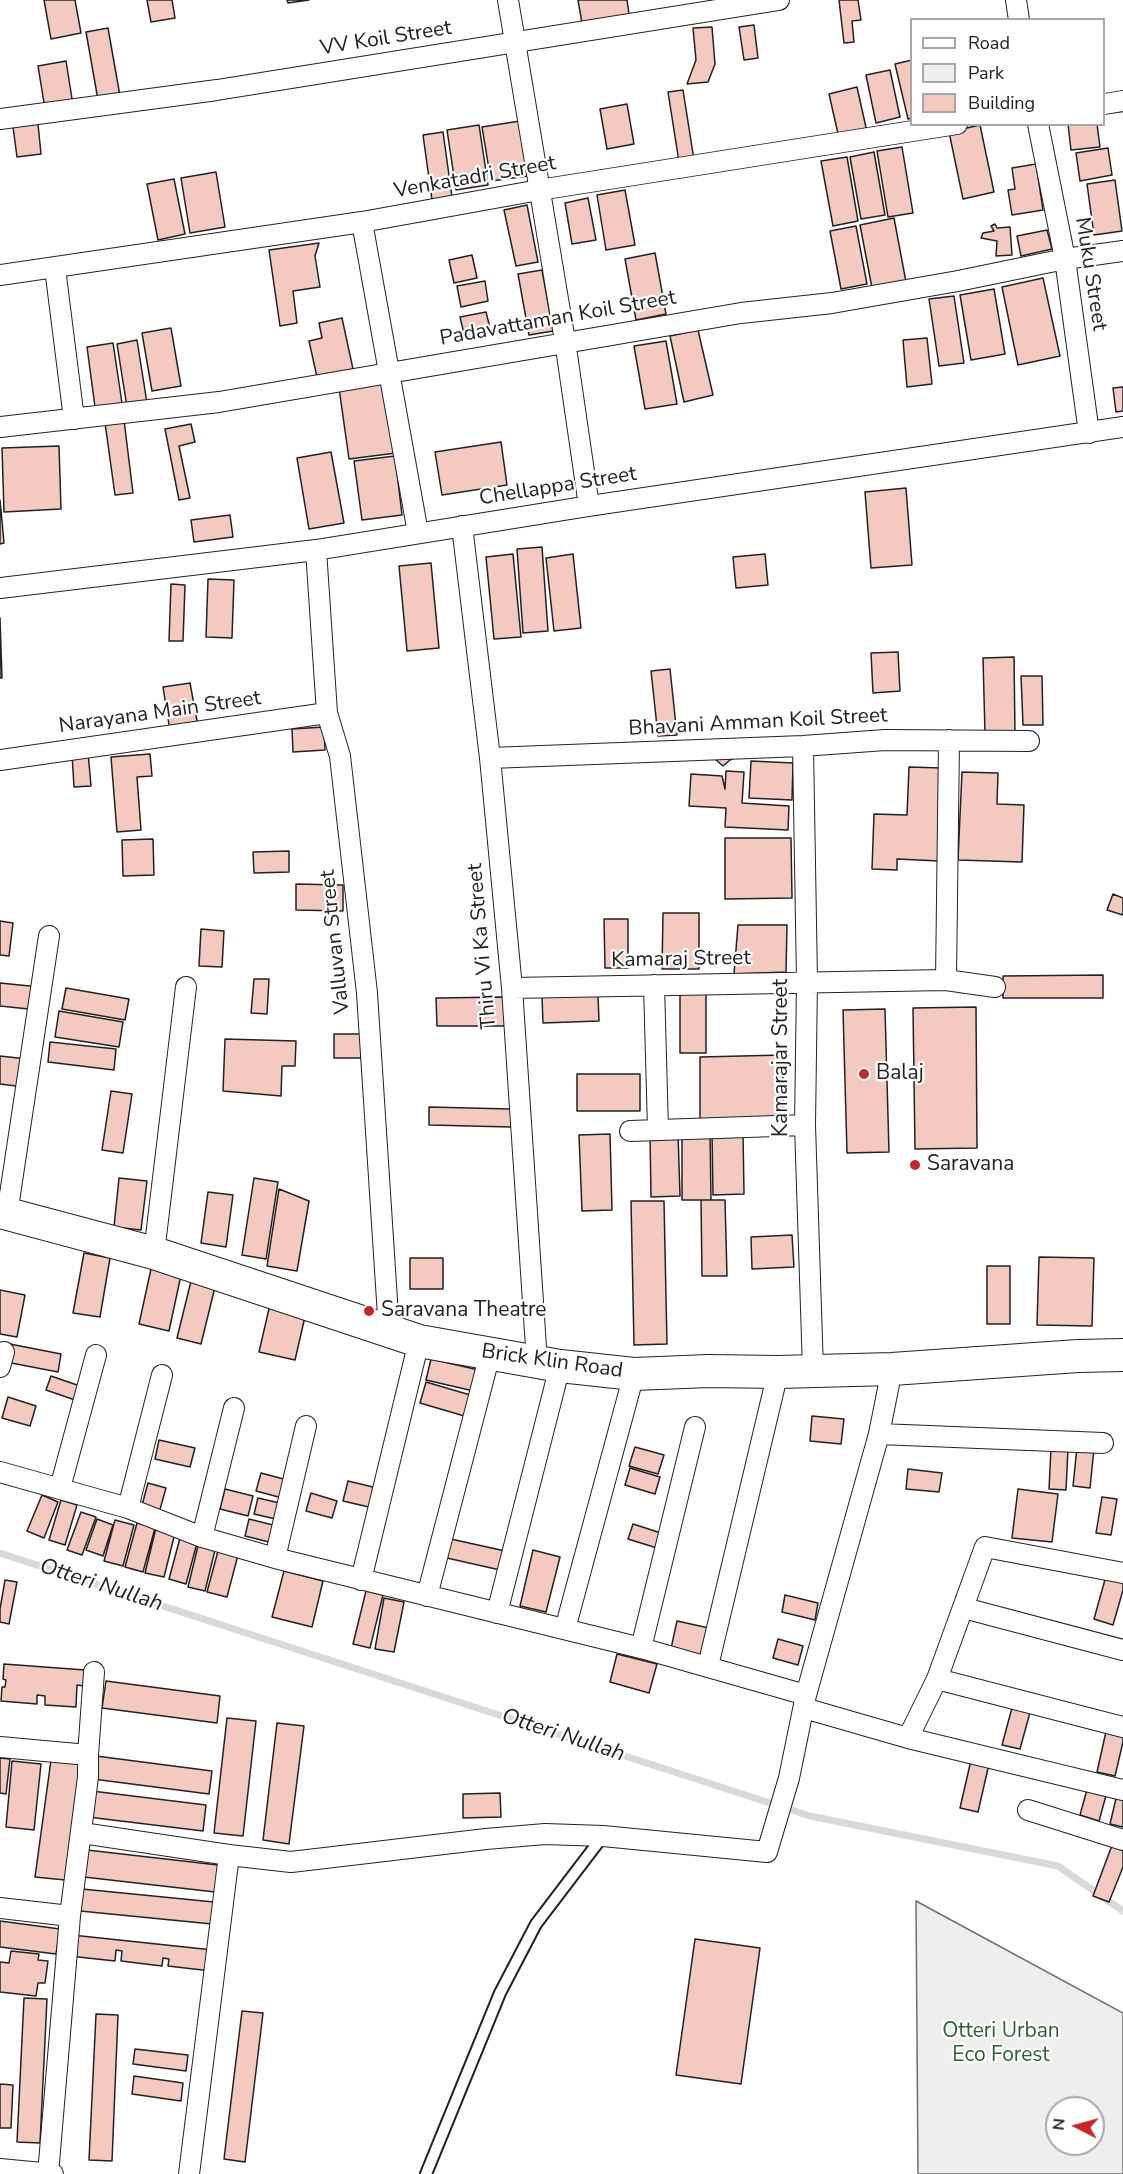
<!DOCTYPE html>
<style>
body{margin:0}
#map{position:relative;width:1123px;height:2174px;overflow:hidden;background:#fff;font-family:"Nunito Sans",sans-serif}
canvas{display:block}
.legend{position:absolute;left:910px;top:18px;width:195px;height:108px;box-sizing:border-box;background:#fff;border:2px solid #a7a7a7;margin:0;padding:8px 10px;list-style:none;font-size:18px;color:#222}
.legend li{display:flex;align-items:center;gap:12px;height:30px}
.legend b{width:30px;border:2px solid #a7a7a7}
.north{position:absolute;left:1045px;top:2096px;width:60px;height:60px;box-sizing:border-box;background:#fff;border:2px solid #a7a7a7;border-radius:50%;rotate:276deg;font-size:16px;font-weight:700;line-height:24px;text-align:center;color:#222}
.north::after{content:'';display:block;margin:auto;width:21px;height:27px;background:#c62828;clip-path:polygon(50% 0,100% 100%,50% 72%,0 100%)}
</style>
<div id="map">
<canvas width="1123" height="2174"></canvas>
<ul class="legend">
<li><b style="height:8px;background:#fff"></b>Road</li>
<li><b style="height:16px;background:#eee"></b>Park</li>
<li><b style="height:16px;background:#f3c9c0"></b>Building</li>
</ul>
<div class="north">N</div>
</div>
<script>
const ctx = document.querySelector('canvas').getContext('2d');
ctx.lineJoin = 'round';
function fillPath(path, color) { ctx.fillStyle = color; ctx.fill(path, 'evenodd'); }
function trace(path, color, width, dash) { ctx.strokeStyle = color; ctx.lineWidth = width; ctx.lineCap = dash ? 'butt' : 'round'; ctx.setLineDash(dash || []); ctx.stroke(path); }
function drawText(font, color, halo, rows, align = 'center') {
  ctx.font = font + ' "Nunito Sans",sans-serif'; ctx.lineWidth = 4.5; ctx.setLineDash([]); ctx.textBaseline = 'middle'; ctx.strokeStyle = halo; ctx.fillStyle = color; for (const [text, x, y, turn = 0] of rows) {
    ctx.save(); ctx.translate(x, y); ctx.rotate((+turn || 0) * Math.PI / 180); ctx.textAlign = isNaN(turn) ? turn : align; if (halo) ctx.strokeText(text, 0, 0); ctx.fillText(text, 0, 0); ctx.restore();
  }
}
const green = new Path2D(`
 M916,1901L1123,2013V2174H918ZM1057,2108H1093V2144H1057Z`);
fillPath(green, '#eee');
trace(green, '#6f6f6f', 1.5);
trace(new Path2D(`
 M0,1553L810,1816L1058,1866L1123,1911`), '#d9d9d9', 7);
const building = new Path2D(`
 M44,0H75L81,33L51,39Z
 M147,0H172L175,18L151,22Z
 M287,0H309L288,3Z
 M578,0H627L629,14L582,23Z
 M839,0H858L861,20L852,21L854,42L844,43Z
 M754,25L758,58L744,60L739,27Z
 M712,27L715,64L708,82L687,84L696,60L693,28Z
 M108,28L120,96L98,100L86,32Z
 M912,60V118L908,119L895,64Z
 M66,61L73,105L45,109L38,66Z
 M890,70L900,117L876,123L866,75Z
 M857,87L867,132L839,138L829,94Z
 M683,90L694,160L679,162L668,92Z
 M627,104L634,144L607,149L600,109Z
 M520,121L528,176L491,181L482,127Z
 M38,124L41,154L17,157L13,127Z
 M1068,124H1097L1100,147L1071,150Z
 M479,125L488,185L456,190L447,130Z
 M980,125L994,192L963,199L949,132Z
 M443,132L452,197L432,200L423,135Z
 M902,147L913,213L888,217L877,151Z
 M1108,148L1112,175L1080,181L1076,153Z
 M874,152L885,215L861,219L850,157Z
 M847,157L858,221L833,226L821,161Z
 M1036,164L1043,210L1012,215L1008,190L1015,189L1012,168Z
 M216,172L225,227L190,233L181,178Z
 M174,179L185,234L158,240L147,184Z
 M1115,180L1122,231L1094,235L1087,184Z
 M625,190L635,245L606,250L597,195Z
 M588,198L596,240L572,244L565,203Z
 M527,205L538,262L516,266L504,210Z
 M894,218L906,282L872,288L860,225Z
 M995,224L997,228L1010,227L1012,255L996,256L997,241L981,238L983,233L994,231L991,226Z
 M856,226L867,284L841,289L830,231Z
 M1047,230L1052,249L1021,256L1017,236Z
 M319,243L315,256L320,287L293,291L297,323L280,326L269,250Z
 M655,253L666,314L636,320L625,259Z
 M472,255L477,278L454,283L449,260Z
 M542,270L553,331L529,335L518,274Z
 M1043,278L1060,356L1018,365L1002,287Z
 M485,281L488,301L461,307L457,286Z
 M994,289L1005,354L971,360L960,295Z
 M954,296L964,363L939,366L929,299Z
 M486,312L491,332L465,338L460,317Z
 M342,318L353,369L317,377L309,341L322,338L319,323Z
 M171,328L181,386L152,391L142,333Z
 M698,330L713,395L684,402L670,336Z
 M927,338L932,384L907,387L903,340Z
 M137,340L147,403L127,407L117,344Z
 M666,341L677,404L645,409L634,346Z
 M113,343L122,403L95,407L87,347Z
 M387,381L396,453L349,459L339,388Z
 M1123,387V411L1116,412L1113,388Z
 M124,420L133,493L115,495L105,423Z
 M191,424L195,442L179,446L190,498L179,500L165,429Z
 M501,442L507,485L442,495L435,452Z
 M59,446L61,509L4,512L2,448Z
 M331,452L344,523L309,529L297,458Z
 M395,456L402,515L362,520L354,461Z
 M906,488L912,565L871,568L865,492Z
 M0,500L4,543L0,544Z
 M230,515L233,537L194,542L191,520Z
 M542,547L548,631L523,633L517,549Z
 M513,554L521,637L494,639L486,557Z
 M573,554L581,628L554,631L546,558Z
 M765,554L768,585L736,588L733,557Z
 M431,563L439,648L407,651L399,566Z
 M208,579L234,580L232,638L206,637Z
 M171,584L185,585L183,641H169Z
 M0,618L2,678H0Z
 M898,652L900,691L873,693L871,653Z
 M1014,657L1015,734H985L983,658Z
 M670,669L677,735L658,736L651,671Z
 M1021,676H1042L1043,725H1023Z
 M190,683L198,726L170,731L163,687Z
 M324,727L325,750L293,752L292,729Z
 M88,752L91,786L74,787L72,754Z
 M708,753L739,756L730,760L723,766Z
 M150,754L152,776L137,777L141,830L117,832L111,757Z
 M751,761L793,763L792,800L749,798Z
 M909,767L942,768L939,861L897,859V870L872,869L874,814L907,815Z
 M726,771L744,772L742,803L789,806L788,830L725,827L726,808L689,806L691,774L722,776L725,789Z
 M962,772L998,773L997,804L1024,805L1022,862L958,860Z
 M725,838H791L792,898L725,899Z
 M153,839L154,875L123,876L122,840Z
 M289,851V872L254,873L253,852Z
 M296,884L343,885V911L296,910Z
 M1113,894L1123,898V915L1107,910Z
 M663,913H699V969H662Z
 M604,919H628V968H605Z
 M0,921L13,923L9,956L0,955Z
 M738,925H787L786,972L734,974Z
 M201,929L224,931L222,967L199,966Z
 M1103,975V998H1003V976Z
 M254,979H269L267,1014L251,1013Z
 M0,983L40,987L38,1010L0,1006Z
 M66,988L129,999L125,1020L62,1009Z
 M680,988H706V1053H680Z
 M598,995L599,1021L543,1023L542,997Z
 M504,997L505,1026H437L436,998Z
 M976,1007L977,1148L915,1149L913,1008Z
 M885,1009L889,1152L847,1153L843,1010Z
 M59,1011L123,1022L119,1047L55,1037Z
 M334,1034H361V1058H334Z
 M225,1039L296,1041L295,1066H282L281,1096L223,1091Z
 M50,1042L116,1049L114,1070L48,1062Z
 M783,1055V1118L700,1119V1057Z
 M0,1056L27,1059L24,1087L0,1084Z
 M577,1074H640V1111H577Z
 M111,1091L132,1094L123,1153L102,1150Z
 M429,1107L511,1109V1127L429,1125Z
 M743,1131L744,1194L713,1195L712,1132Z
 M678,1133L680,1196L651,1197L650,1134Z
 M710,1133L711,1200H682V1134Z
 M610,1134L612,1210L582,1211L579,1135Z
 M119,1178L147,1181L141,1230L114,1227Z
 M254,1178L278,1182L266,1259L242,1255Z
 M279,1189L309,1201L297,1271L267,1266Z
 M208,1192L233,1195L226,1247L201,1243Z
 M701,1200H725L727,1276H702Z
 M631,1201H664L667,1344L634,1345Z
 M792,1235L794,1267L752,1269L751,1237Z
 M84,1253L110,1258L100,1317L73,1313Z
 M1039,1257L1094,1258L1092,1326L1037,1325Z
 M410,1258H443V1289H410Z
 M987,1266H1010V1324H987Z
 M151,1269L181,1275L169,1331L139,1324Z
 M192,1277L216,1283L201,1344L177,1338Z
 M0,1290L25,1295L17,1337L0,1334Z
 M271,1300L307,1308L295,1360L259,1352Z
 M10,1344L61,1354L58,1372L6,1362Z
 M431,1359L483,1371L478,1392L426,1380Z
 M51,1376L80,1386L75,1400L46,1390Z
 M426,1382L477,1397L471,1418L420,1403Z
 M8,1397L36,1406L30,1426L2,1418Z
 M812,1416L844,1419L841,1444L810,1441Z
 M159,1440L195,1448L190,1467L155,1459Z
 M635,1447L664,1455L658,1474L629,1466Z
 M1077,1447L1094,1449L1090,1488L1073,1486Z
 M1051,1448L1068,1449L1066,1490L1049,1489Z
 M630,1468L660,1477L655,1494L625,1485Z
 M908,1469L942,1473L939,1492L906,1489Z
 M261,1473L291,1481L286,1499L256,1491Z
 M348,1481L377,1488L373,1508L343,1501Z
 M148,1483L166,1488L159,1513L141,1509Z
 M225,1489L253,1496L248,1516L220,1509Z
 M1018,1489L1058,1494L1052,1542L1012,1538Z
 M311,1493L337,1501L332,1518L306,1511Z
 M42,1495L58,1502L44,1538L27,1531Z
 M1102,1497L1117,1499L1111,1535L1096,1533Z
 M258,1498L284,1504L280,1520L254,1514Z
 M61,1500L77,1505L65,1545L49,1540Z
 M81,1512L96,1517L82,1555L67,1550Z
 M97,1519L113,1525L103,1556L86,1550Z
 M249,1519L277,1526L273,1543L245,1536Z
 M115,1520L134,1525L123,1566L104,1561Z
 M137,1523L155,1528L143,1572L125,1567Z
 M633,1524L661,1533L657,1548L628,1539Z
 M156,1528L175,1533L164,1577L145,1573Z
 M180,1538L197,1543L186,1584L169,1579Z
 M451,1539L505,1551L500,1570L447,1558Z
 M199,1542L216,1546L205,1591L188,1587Z
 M533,1550L560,1557L546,1612L520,1606Z
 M218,1551L238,1555L227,1597L207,1592Z
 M284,1571L323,1581L312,1627L272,1617Z
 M1106,1576L1123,1581V1590L1113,1625L1094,1619Z
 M5,1580L17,1582L9,1624L0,1622V1609Z
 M366,1591L383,1595L370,1648L353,1644Z
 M785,1595L818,1603L815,1620L782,1612Z
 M384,1598L404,1602L394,1652L375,1649Z
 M677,1621L709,1628L701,1660L670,1653Z
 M778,1639L803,1646L798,1665L773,1658Z
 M617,1654L657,1664L649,1693L610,1682Z
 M4,1664L85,1670L84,1686L77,1685L76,1707L45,1705V1696L37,1695V1704L1,1701L2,1687H5L6,1680L3,1679Z
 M106,1681L220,1696L217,1723L102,1708Z
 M1013,1704L1031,1709L1020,1749L1002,1745Z
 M227,1718L256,1721L243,1836L214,1833Z
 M277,1723L304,1726L289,1844L263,1840Z
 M1107,1727L1123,1730V1742L1115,1776L1097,1772Z
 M96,1756L212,1771L209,1794L93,1779Z
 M0,1758L10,1759L6,1794L0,1793Z
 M51,1760L81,1764L65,1880L35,1877Z
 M971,1760L989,1764L978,1812L960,1808Z
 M12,1761L41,1764L34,1830L6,1827Z
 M1088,1786L1107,1792L1099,1821L1080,1815Z
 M1118,1790L1123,1792V1827L1110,1824Z
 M92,1791L206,1805L203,1831L88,1817Z
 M500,1793L501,1817L463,1818V1794Z
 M1114,1840L1123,1844V1867L1109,1902L1093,1896Z
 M87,1850L218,1865L215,1892L84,1877Z
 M82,1889L214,1902L212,1924L80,1911Z
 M0,1921L60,1929L56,1954L0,1947Z
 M72,1935L213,1950L211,1971L168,1966L169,1959L163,1958L162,1966L121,1961L122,1951L116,1950L115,1961L69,1956Z
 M695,1939L760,1948L741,2084L676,2075Z
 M11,1951L39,1954L38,1960L48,1961L45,1983H38L36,1996L0,1992V1962L9,1963Z
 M24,1998L47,1999L40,2143L17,2142Z
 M242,2011L263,2013L245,2162L224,2159Z
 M96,2014L118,2015L112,2161L89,2160Z
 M135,2049L188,2055L186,2071L133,2064Z
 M134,2076L183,2083L181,2101L132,2094Z
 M0,2084L13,2085L11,2128H0Z`);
fillPath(building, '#f3c9c0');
trace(building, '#222', 1.5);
const service = new Path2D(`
 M426,2174L500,1993L536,1924L603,1836`);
const minor = new Path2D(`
 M508,0L565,341L589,506
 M1016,0L1019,20
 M1104,104L1123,101
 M0,119L217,90L779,0
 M1038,124L1065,259L1089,433
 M362,222L418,533
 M55,268L74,419
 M0,275L362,222L539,190L957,124
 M0,427L219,402L741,313L832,303L958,281L1065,259L1123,251
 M462,526L490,758L512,988L537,1362
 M316,550L327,713L340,756L367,993L389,1331
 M0,588L316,550L589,506L1123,427
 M803,746L807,981L805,1125L813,1370
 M490,758L803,746L885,740L1029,741
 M0,760L327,713
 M946,980L949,740
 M654,985L658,1129
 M512,988L946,980L995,987
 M630,1131L805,1125
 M7,1214L49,936
 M154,1253L186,987
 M0,1367L4,1352
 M879,1434L1103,1443
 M0,1472L128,1508L202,1537L275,1558L641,1648L806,1695
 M60,1488L96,1355
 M128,1508L162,1375
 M202,1537L234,1408
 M275,1558L306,1426
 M361,1580L419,1341
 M427,1596L490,1354
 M964,1608L1123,1650
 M497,1613L560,1366
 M565,1629L634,1374
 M641,1648L695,1427
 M708,1666L778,1372
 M937,1679L1123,1727
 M804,1708L908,1738L1123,1790
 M908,1738L937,1679L985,1547L1123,1573
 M0,1747L88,1755
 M1028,1810L1123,1840
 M82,1833L229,1855
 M0,1908L70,1916
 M0,2169L53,2174
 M48,2174L70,1916L88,1777V1755L94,1672
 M189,2174L229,1855L291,1862L486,1839L545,1834L603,1836L767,1852L789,1778L806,1695L879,1434L892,1369`);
const primary = new Path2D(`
 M0,1212L154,1253L419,1341L560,1366L634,1374L709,1371L778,1372L892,1369L1078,1356L1123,1355`);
trace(service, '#222', 14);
trace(minor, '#222', 22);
trace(primary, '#222', 34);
trace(service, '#fff', 10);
trace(minor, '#fff', 20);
trace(primary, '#fff', 32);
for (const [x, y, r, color] of [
 [864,1074,6,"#c62828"],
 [915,1165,6,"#c62828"],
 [369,1311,6,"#c62828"]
]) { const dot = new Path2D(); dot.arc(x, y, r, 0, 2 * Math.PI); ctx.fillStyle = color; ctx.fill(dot); trace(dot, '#fff', 2); }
drawText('21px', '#222', '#fff', [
 ["VV Koil Street",386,39,-9],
 ["Venkatadri Street",475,178,-10],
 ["Muku Street",1090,274,81],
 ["Padavattaman Koil Street",558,319,-10],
 ["Chellappa Street",558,487,-9],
 ["Narayana Main Street",160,713,-8],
 ["Bhavani Amman Koil Street",758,723,-3],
 ["Valluvan Street",336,942,-96],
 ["Thiru Vi Ka Street",483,946,-95],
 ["Kamaraj Street",681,960,-1],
 ["Kamarajar Street",782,1058,-90],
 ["Brick Klin Road",552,1362,8]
]);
drawText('21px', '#222', '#fff', [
 ["Balaj",876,1074],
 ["Saravana",927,1165],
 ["Saravana Theatre",381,1311]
], 'left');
drawText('21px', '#2f5e38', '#fff', [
 ["Otteri Urban",1001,2032],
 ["Eco Forest",1001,2056]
]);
drawText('italic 22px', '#222', '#fff', [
 ["Otteri Nullah",101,1586,18],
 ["Otteri Nullah",563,1736,18]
]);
</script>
